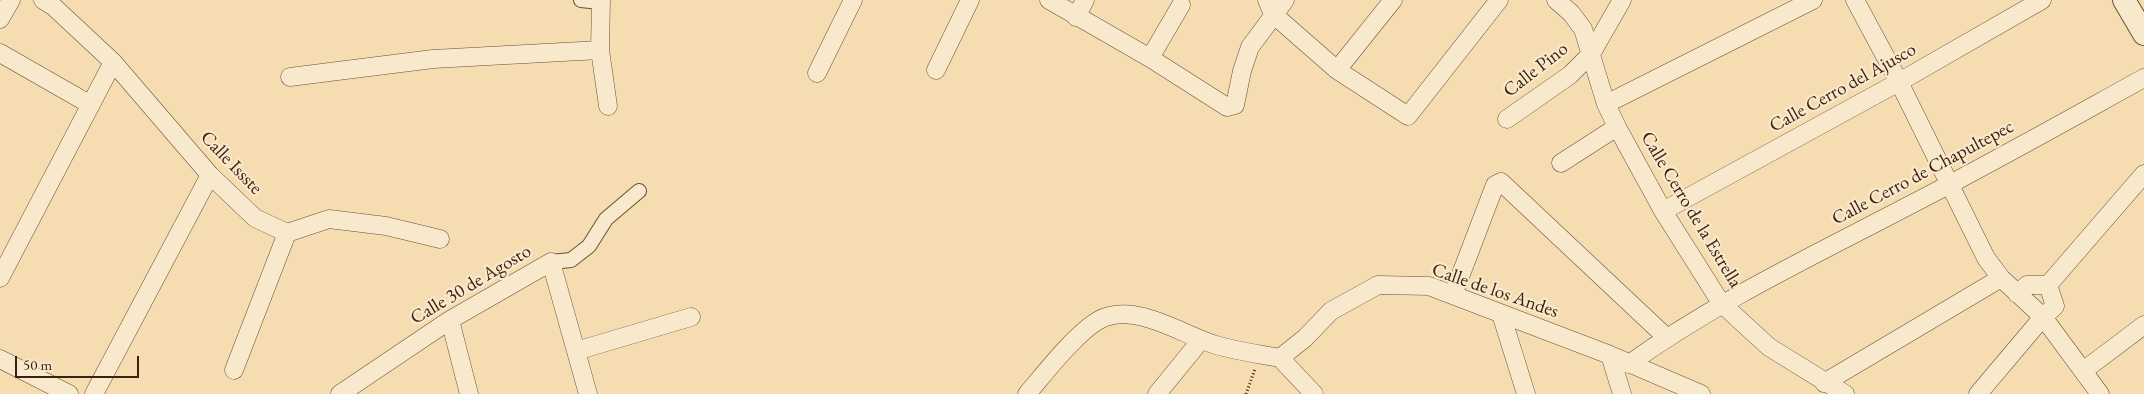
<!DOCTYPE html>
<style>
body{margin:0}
#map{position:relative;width:2144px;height:394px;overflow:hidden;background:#f5dcb1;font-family:"EB Garamond",serif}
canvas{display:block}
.scale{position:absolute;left:15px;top:356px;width:124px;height:22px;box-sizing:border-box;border:2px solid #3d200d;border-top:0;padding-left:6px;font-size:15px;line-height:18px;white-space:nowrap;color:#3d200d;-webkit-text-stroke:4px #f8e8cc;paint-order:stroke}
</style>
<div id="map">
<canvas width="2144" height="394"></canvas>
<div class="scale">50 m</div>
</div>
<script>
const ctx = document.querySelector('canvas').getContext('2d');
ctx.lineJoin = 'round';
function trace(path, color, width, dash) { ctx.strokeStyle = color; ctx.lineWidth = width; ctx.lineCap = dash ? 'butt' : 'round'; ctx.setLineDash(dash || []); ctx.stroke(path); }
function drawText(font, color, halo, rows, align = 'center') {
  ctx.font = font + ' "EB Garamond",serif'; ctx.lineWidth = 4.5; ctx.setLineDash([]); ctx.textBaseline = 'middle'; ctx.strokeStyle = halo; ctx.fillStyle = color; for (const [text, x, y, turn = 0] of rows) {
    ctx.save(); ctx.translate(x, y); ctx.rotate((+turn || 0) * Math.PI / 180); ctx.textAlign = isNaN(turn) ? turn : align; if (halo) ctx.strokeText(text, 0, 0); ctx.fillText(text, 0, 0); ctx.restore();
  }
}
const pedestrian = new Path2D(`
 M581,0L600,2
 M551,262L571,260L589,246L606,219L639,191`);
const minor = new Path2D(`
 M43,0L54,7L113,62L210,175L255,218L287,233L329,219L386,226L440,239
 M601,0L600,50L608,106
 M1049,0L1150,58L1227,107L1235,105L1242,71L1250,47L1285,0
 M1267,0L1273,14L1337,70L1408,116L1499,0
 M1556,0L1571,13L1583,29L1606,104L1617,127L1663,211L1721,303L1769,347L1845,394
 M1855,0L1899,82L1986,258L2001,278L2043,317L2100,394
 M1076,17L1085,0
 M0,19L11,0
 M0,53L91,105
 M1150,58L1181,5
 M936,70L970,0
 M1337,70L1393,0
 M817,73L853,0
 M290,77L433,59L600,50
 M1606,104L1813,0
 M1507,119L1570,75L1591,54L1622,0
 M1561,163L1617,127
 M1663,211L1899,82L2042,0
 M0,278L113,62
 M2017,294L2027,285H2048L2144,174
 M1453,295L1495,185L1501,182L1666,337
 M1501,314L1526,394
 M450,320L469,394
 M576,351L691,317
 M1610,355L1622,394
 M1280,358L1314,394
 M0,359L69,394
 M1629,364C1717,301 1813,256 1908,206C1988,165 2066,121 2144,78
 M234,370L287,233
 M2083,371L2144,325
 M1824,383L2001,278
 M94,394L210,175
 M340,394L450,320L551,262L588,394
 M1027,394C1045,373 1076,333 1099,320C1135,301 1182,335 1216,345C1236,351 1259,354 1280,358L1305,338L1331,311L1378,285L1429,286L1610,355L1701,394
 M1157,394L1201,340
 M1978,394L2043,317L2055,306L2048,285`);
const tertiary = new Path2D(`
 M2124,0L2144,34`);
trace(pedestrian, '#6b4f36', 16);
trace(minor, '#6b4f36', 19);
trace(tertiary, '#6b4f36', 24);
trace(new Path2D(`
 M1246,394L1255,369`), '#3d200d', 3, [1, 2.5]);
trace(pedestrian, '#f8e8cc', 14);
trace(minor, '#f8e8cc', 18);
trace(tertiary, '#f8e8cc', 22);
drawText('19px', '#3d200d', '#f8e8cc', [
 ["Calle Pino",1536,70,-38],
 ["Calle Cerro del Ajusco",1843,88,-29],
 ["Calle Issste",231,163,46],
 ["Calle Cerro de Chapultepec",1923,173,-28],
 ["Calle Cerro de la Estrella",1691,210,59],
 ["Calle 30 de Agosto",471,285,-31],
 ["Calle de los Andes",1495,291,19]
]);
</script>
